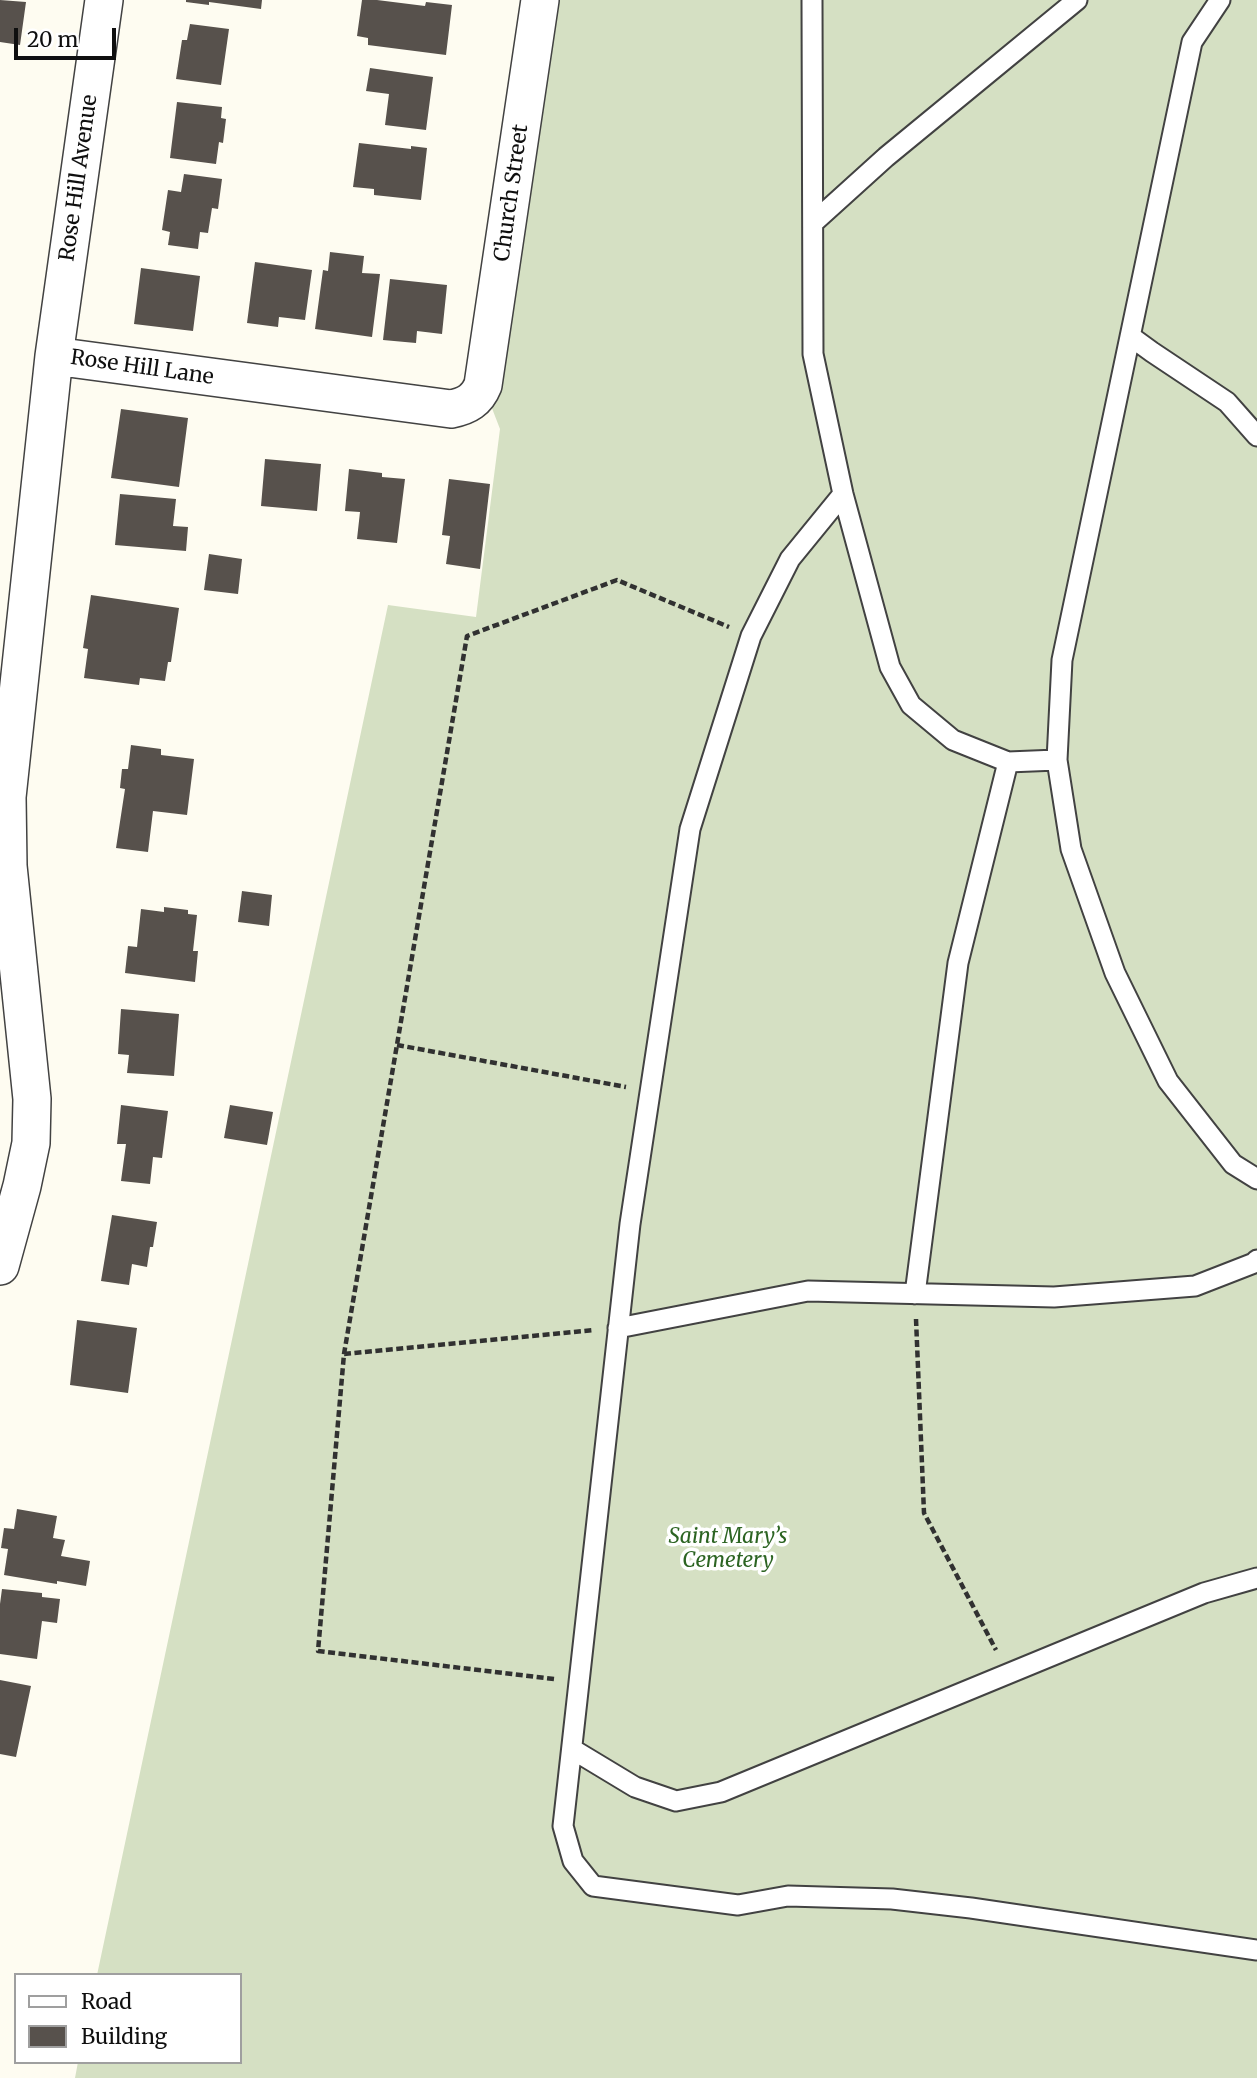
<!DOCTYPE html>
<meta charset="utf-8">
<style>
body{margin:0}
#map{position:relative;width:1257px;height:2078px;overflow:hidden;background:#fefcf1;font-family:Merriweather,serif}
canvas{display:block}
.legend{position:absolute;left:14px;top:1973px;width:228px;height:91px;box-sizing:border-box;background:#fff;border:2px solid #9f9f9f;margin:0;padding:9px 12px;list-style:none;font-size:21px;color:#0f0f0f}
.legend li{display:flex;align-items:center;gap:14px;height:35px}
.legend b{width:35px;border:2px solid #9f9f9f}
.scale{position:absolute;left:14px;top:28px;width:102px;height:32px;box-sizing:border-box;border:4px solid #0f0f0f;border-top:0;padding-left:9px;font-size:21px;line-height:24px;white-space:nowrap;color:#0f0f0f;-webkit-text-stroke:5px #fff;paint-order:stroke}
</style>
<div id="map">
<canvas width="1257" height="2078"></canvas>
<ul class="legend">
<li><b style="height:9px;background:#fff"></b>Road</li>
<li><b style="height:19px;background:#57514c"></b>Building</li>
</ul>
<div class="scale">20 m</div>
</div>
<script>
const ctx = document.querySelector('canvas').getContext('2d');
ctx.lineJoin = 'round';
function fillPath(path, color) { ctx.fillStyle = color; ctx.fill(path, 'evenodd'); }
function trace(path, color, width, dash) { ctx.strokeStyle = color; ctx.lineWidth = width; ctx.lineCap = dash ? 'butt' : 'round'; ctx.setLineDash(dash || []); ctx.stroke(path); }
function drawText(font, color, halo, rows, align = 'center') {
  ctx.font = font + ' Merriweather,serif'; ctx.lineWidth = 7; ctx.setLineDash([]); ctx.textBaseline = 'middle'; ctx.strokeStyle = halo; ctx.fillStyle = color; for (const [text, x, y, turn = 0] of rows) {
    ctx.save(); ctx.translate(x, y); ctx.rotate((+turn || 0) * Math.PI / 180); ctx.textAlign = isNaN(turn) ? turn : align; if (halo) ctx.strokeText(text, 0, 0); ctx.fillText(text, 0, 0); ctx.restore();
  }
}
fillPath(new Path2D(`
 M540,0H1257V2078H75L78,2062H240V1975H97L388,605L476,617L500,429L483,385Z`), '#d5e0c3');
fillPath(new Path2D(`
 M0,0L26,2L20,45L0,42Z
 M186,0H262L261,9L209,2V5L186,2Z
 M362,0H377L425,6L426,2L452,5L446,55L368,45V38L357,36Z
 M190,24L229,29L221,85L176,79L182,40H187Z
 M370,68L433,77L426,130L385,125L389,94L366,91Z
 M177,102L222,107L221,118L226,119L223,143L219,142L216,164L170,158Z
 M359,143L411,149V146L427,148L421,200L374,195V189L353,187Z
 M184,174L222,179L218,209L212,208L208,233L200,232L198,249L168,245L170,232L162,230L168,190L181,192Z
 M330,252L364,256L362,273L380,274L372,337L315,329L323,270L328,271Z
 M255,262L312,270L305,320L279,317L278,327L247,323Z
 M141,268L200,276L193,331L134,324Z
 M390,279L447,285L442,334L417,331L416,343L383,340Z
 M121,409L188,418L179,487L111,478Z
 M265,459L321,464L317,511L261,506Z
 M349,469L382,473V477L405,479L397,543L357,539L360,512L345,511Z
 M449,479L490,484L480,569L446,564L450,536L442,535Z
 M120,494L176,499L173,526L188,527L186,551L115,545Z
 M209,554L242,559L238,594L204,590Z
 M91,595L179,608L171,662H168L165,681L140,678L139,685L84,678L88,649L83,648Z
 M131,745L161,749V755L194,759L187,815L153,811L148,852L116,848L125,789L120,788L122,769H128Z
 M242,891L272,895L269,926L238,922Z
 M164,907L188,910V914L197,915L193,951H198L195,982L125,973L128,946L137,947L141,909L164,912Z
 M121,1009L179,1014L174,1076L127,1073L129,1055L118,1054Z
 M121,1105L168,1111L162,1158L153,1157L150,1184L121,1181L126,1144H117Z
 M230,1105L273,1112L267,1145L224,1138Z
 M112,1215L157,1222L153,1247H150L147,1267L132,1264L129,1285L101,1281Z
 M77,1320L137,1328L128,1393L70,1385Z
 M17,1509L57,1516L53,1538L65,1540L61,1556L90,1561L86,1586L57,1581V1584L4,1575L8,1549L1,1548L4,1528L14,1529Z
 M2,1589L42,1593V1597L60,1599L57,1623L42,1621L37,1659L0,1654V1604Z
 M0,1680L31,1686L16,1757L0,1754Z`), '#57514c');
const service = new Path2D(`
 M812,0L813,354L843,494L890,667L911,705L953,740L1008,762L1057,760
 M1220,0L1192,42L1062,660L1057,760L1071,849L1115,973L1168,1081L1233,1164L1257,1179
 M813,223L886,157L1077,0
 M1130,336L1152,352L1227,402L1257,436
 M843,494L790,559L751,636L690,829L630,1224L563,1826L573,1861L593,1886L738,1905L788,1896L892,1899L971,1908L1257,1950
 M915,1294L958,963L1008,762
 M618,1328L808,1291L1054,1297L1195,1286L1254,1263L1257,1260
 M572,1749L635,1787L676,1801L721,1792L1204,1593L1257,1578`);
const minor = new Path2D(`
 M54,356L451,409C467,406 477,400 483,385L540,0
 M0,1266L22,1186L31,1143L32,1099L8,866L7,797L54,356L104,0`);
trace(service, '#424242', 23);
trace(minor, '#424242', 40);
trace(new Path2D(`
 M397,1045L626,1087
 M916,1319L924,1513L996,1650
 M344,1354L594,1330
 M554,1679L318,1651L344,1354L467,636L617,580L729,627`), '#313131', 4.5, [7, 3.5]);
trace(service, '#fff', 19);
trace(minor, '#fff', 37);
drawText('21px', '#0f0f0f', '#fff', [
 ["Rose Hill Avenue",79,178,-82],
 ["Church Street",512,193,-82],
 ["Rose Hill Lane",142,368,8]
]);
drawText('italic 21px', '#2c6422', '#fff', [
 ["Saint Mary’s",728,1537],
 ["Cemetery",728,1561]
]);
</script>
